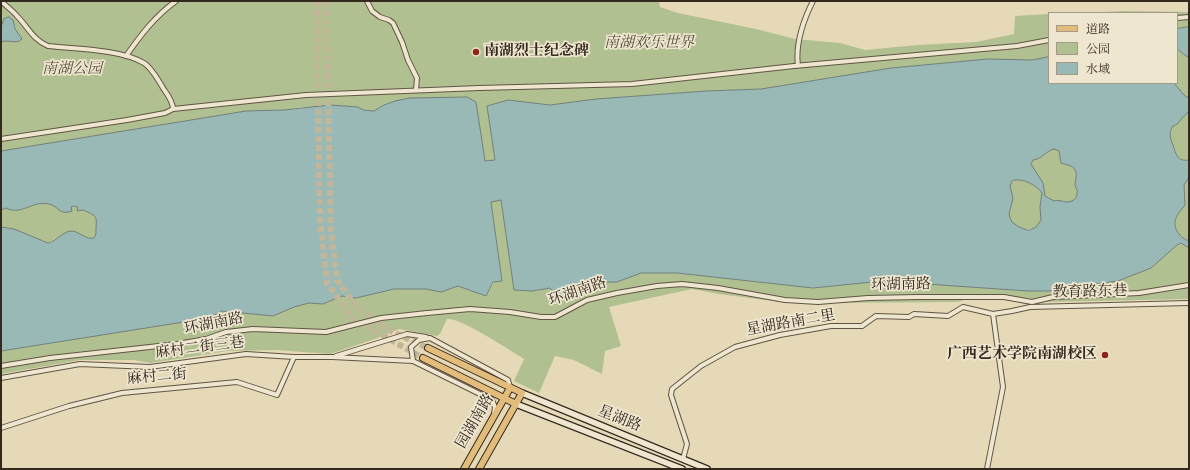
<!DOCTYPE html>
<meta charset="utf-8">
<style>
body{margin:0}
#map{position:relative;width:1190px;height:470px;overflow:hidden;background:#e6d9b7;font-family:Vollkorn,"Noto Serif SC",serif}
canvas{display:block}
.frame{position:absolute;inset:0;border:2px solid #34291f;pointer-events:none}
.legend{position:absolute;left:1048px;top:12px;width:130px;height:72px;box-sizing:border-box;background:#efe6d0;border:1px solid #a49a89;margin:0;padding:5px 7px;list-style:none;font-size:12px;color:#34291f}
.legend li{display:flex;align-items:center;gap:8px;height:20px}
.legend b{width:20px;border:1px solid #a49a89}
</style>
<div id="map">
<canvas width="1190" height="470"></canvas>
<div class="frame"></div>
<ul class="legend">
<li><b style="height:5px;background:#e3bc7c"></b>道路</li>
<li><b style="height:11px;background:#b1c091"></b>公园</li>
<li><b style="height:11px;background:#99b9b7"></b>水域</li>
</ul>
</div>
<script>
const ctx = document.querySelector('canvas').getContext('2d');
ctx.lineJoin = 'round';
function fillPath(path, color) { ctx.fillStyle = color; ctx.fill(path, 'evenodd'); }
function trace(path, color, width, dash) { ctx.strokeStyle = color; ctx.lineWidth = width; ctx.lineCap = dash ? 'butt' : 'round'; ctx.setLineDash(dash || []); ctx.stroke(path); }
function drawText(font, color, halo, rows, align = 'center') {
  ctx.font = font + ' Vollkorn,"Noto Serif SC",serif'; ctx.lineWidth = 3.5; ctx.setLineDash([]); ctx.textBaseline = 'middle'; ctx.strokeStyle = halo; ctx.fillStyle = color; for (const [text, x, y, turn = 0] of rows) {
    ctx.save(); ctx.translate(x, y); ctx.rotate((+turn || 0) * Math.PI / 180); ctx.textAlign = isNaN(turn) ? turn : align; if (halo) ctx.strokeText(text, 0, 0); ctx.fillText(text, 0, 0); ctx.restore();
  }
}
fillPath(new Path2D(`
 M1,1H659L660,7L678,13L756,29L795,39L840,43L865,50L917,45L976,42L1014,34L1015,16L1049,14V57L1032,60L988,59L891,68L761,89L706,91L596,99L550,105L508,100L487,106L495,160L485,161L476,102L467,97L410,98L395,101L384,105L374,111L303,107L284,110L246,111L1,151Z
 M1125,11L1189,12V27L1177,29V13H1081Z
 M1177,49L1189,58V98L1185,96L1174,83H1177Z
 M1189,111V160C1177,162 1176,154 1173,145C1170,138 1169,134 1172,127L1177,124Z
 M1054,149L1059,151L1067,165C1070,166 1073,166 1075,169C1078,174 1075,180 1075,185C1076,188 1078,191 1077,194C1077,196 1076,198 1075,200C1068,206 1061,199 1054,201L1045,196L1039,178L1031,164L1033,160C1044,158 1045,152 1054,149Z
 M1189,177V241C1180,238 1172,228 1176,218C1178,213 1182,209 1185,205L1184,185Z
 M1015,180C1025,179 1036,185 1042,193C1042,198 1040,203 1040,208C1041,211 1042,214 1042,217C1042,219 1040,222 1040,223C1033,234 1012,229 1009,217C1008,210 1013,203 1012,196C1011,189 1007,184 1015,180Z
 M501,200L514,290L532,291L550,288L571,298L595,282H617L640,273H677L813,288L882,281L1028,291H1062L1094,290L1095,284L1118,281L1151,268L1177,245L1181,243L1189,248V299L1046,302L1030,305L1004,299L969,298L958,302L819,303L781,302L719,294L692,289L609,307L621,346L605,351L602,374L574,360L555,356L539,393L514,381L524,359C509,350 462,318 447,319L440,334L437,336L399,329L375,339L330,354L276,350L228,351L150,363L134,360H80L1,374V351L209,318L222,311L273,316L294,307L309,303L323,304L342,296L356,298L394,289H426L441,292L458,286L486,296L494,282L502,281L491,202Z
 M44,203L54,205L56,207H71L72,206L77,207L78,211L80,210C86,210 95,214 98,220L96,232L94,238L89,239L67,232L48,243L14,229L1,227V210L3,208L23,209L29,206Z`), '#b1c091');
const water = new Path2D(`
 M9,17L13,20L15,29L22,39C16,45 9,39 1,42V27L4,19Z
 M1189,27V58L1177,49V29Z
 M1049,57V83H1174L1185,96L1189,98V111L1177,124L1172,127C1169,134 1170,138 1173,145C1176,154 1177,162 1189,160V177L1184,185L1185,205C1182,209 1178,213 1176,218C1172,228 1180,238 1189,241V248L1181,243L1177,245L1151,268L1118,281L1095,284V290L1062,291H1028L882,281L813,288L677,273H641L617,282H595L571,298L557,297L550,288L532,291L514,290L501,200L491,202L502,281L493,282L486,296L458,286L441,292L426,289H394L356,298L342,296L323,304L309,303L294,307L273,316L222,311L209,318L1,351V227L14,229L48,243C57,241 63,231 72,231C80,232 86,240 94,238C96,235 96,233 96,229C97,215 96,216 83,210L77,211L78,207L73,206L71,207L72,211C59,216 59,206 49,204C32,200 22,216 6,208L1,210V151L246,111L284,110L330,105L358,107L363,110L374,111L384,105L395,101L410,98L467,97L476,102L485,161L495,160L487,106L508,100L550,105L596,99L706,91L761,89L891,68L988,59L1032,60ZM1054,149L1059,151L1061,163C1066,165 1073,165 1075,170C1078,174 1075,180 1075,185C1076,188 1078,191 1077,194C1077,197 1075,200 1072,201C1066,204 1061,199 1054,201L1045,196L1043,183L1031,164L1033,160C1044,158 1044,152 1054,149ZM1015,180C1025,179 1036,185 1042,193L1040,207L1041,220L1036,227L1030,230H1027L1019,227L1012,222L1010,218L1009,214L1013,198L1010,186L1012,181Z`);
fillPath(water, '#99b9b7');
trace(water, '#717f7a', 1);
trace(new Path2D(`
 M316,1L320,221L327,283L352,318L423,358
 M326,1L331,230L337,280L357,308L391,331L428,348`), '#c2b699', 6, [6, 3]);
const street = new Path2D(`
 M1,1C6,6 13,11 17,16C28,27 33,40 48,46C76,49 120,49 144,63C150,67 159,81 163,88C167,94 173,101 173,109
 M367,1L372,11L380,17L389,20L393,23L402,42L408,60L417,78L416,90
 M1177,18L1189,17
 M126,56C140,36 155,16 176,1
 M798,66C795,43 803,21 813,1
 M1,139L127,120L165,113L173,109L306,95L479,88L632,84L794,66L1017,46L1049,40
 M336,356L407,334L426,337
 M1,366L50,358L177,344L206,339L226,332L253,329L326,332L381,318L427,313L470,309L510,312L541,317H555L587,300L617,293L657,286L682,284L718,288L785,300L818,302L868,298L918,297H1004L1032,302L1053,297L1139,293L1189,285
 M1,378L80,364L150,367L246,354L294,357H332L413,361
 M494,414L495,407L492,400L413,361L411,347L419,340L430,338L508,380L510,387
 M1,428L69,406L122,393L237,382L277,395L294,357
 M683,459L687,444L671,395L672,389L701,366L735,347L780,335L831,326H862L876,316L909,317L914,314L948,316L963,307L993,314L1012,311L1030,307L1189,303
 M987,469L1003,387L993,314`);
const secondary = new Path2D(`
 M522,393L707,469
 M516,404L682,469`);
const primary = new Path2D(`
 M428,348L522,393L479,469
 M423,358L516,404
 M464,469L510,388`);
trace(street, '#605545', 6);
trace(secondary, '#34291f', 8);
trace(primary, '#34291f', 8);
trace(street, '#efe6d0', 4);
trace(secondary, '#efe6d0', 5.5);
trace(primary, '#e3bc7c', 6);
for (const [x, y, r, color] of [
 [476,52,4,"#8f2418"],
 [1105,355,4,"#8f2418"]
]) { const dot = new Path2D(); dot.arc(x, y, r, 0, 2 * Math.PI); ctx.fillStyle = color; ctx.fill(dot); trace(dot, '#efe6d0', 1.5); }
drawText('italic 15px', '#534f3c', '#efe6d0', [
 ["南湖欢乐世界",649,44],
 ["南湖公园",72,70]
]);
drawText('bold 15px', '#34291f', '#efe6d0', [
 ["南湖烈士纪念碑",484,52],
 ["广西艺术学院南湖校区",1097,355,"right"]
], 'left');
drawText('15px', '#34291f', '#efe6d0', [
 ["环湖南路",901,286,-1],
 ["环湖南路",578,293,-19],
 ["教育路东巷",1090,293,-1],
 ["星湖路南二里",791,324,-10],
 ["环湖南路",214,325,-11],
 ["麻村二街三巷",200,349,-7],
 ["麻村二街",157,378,-5],
 ["星湖路",619,420,22],
 ["园湖南路",476,422,-60]
]);
</script>
